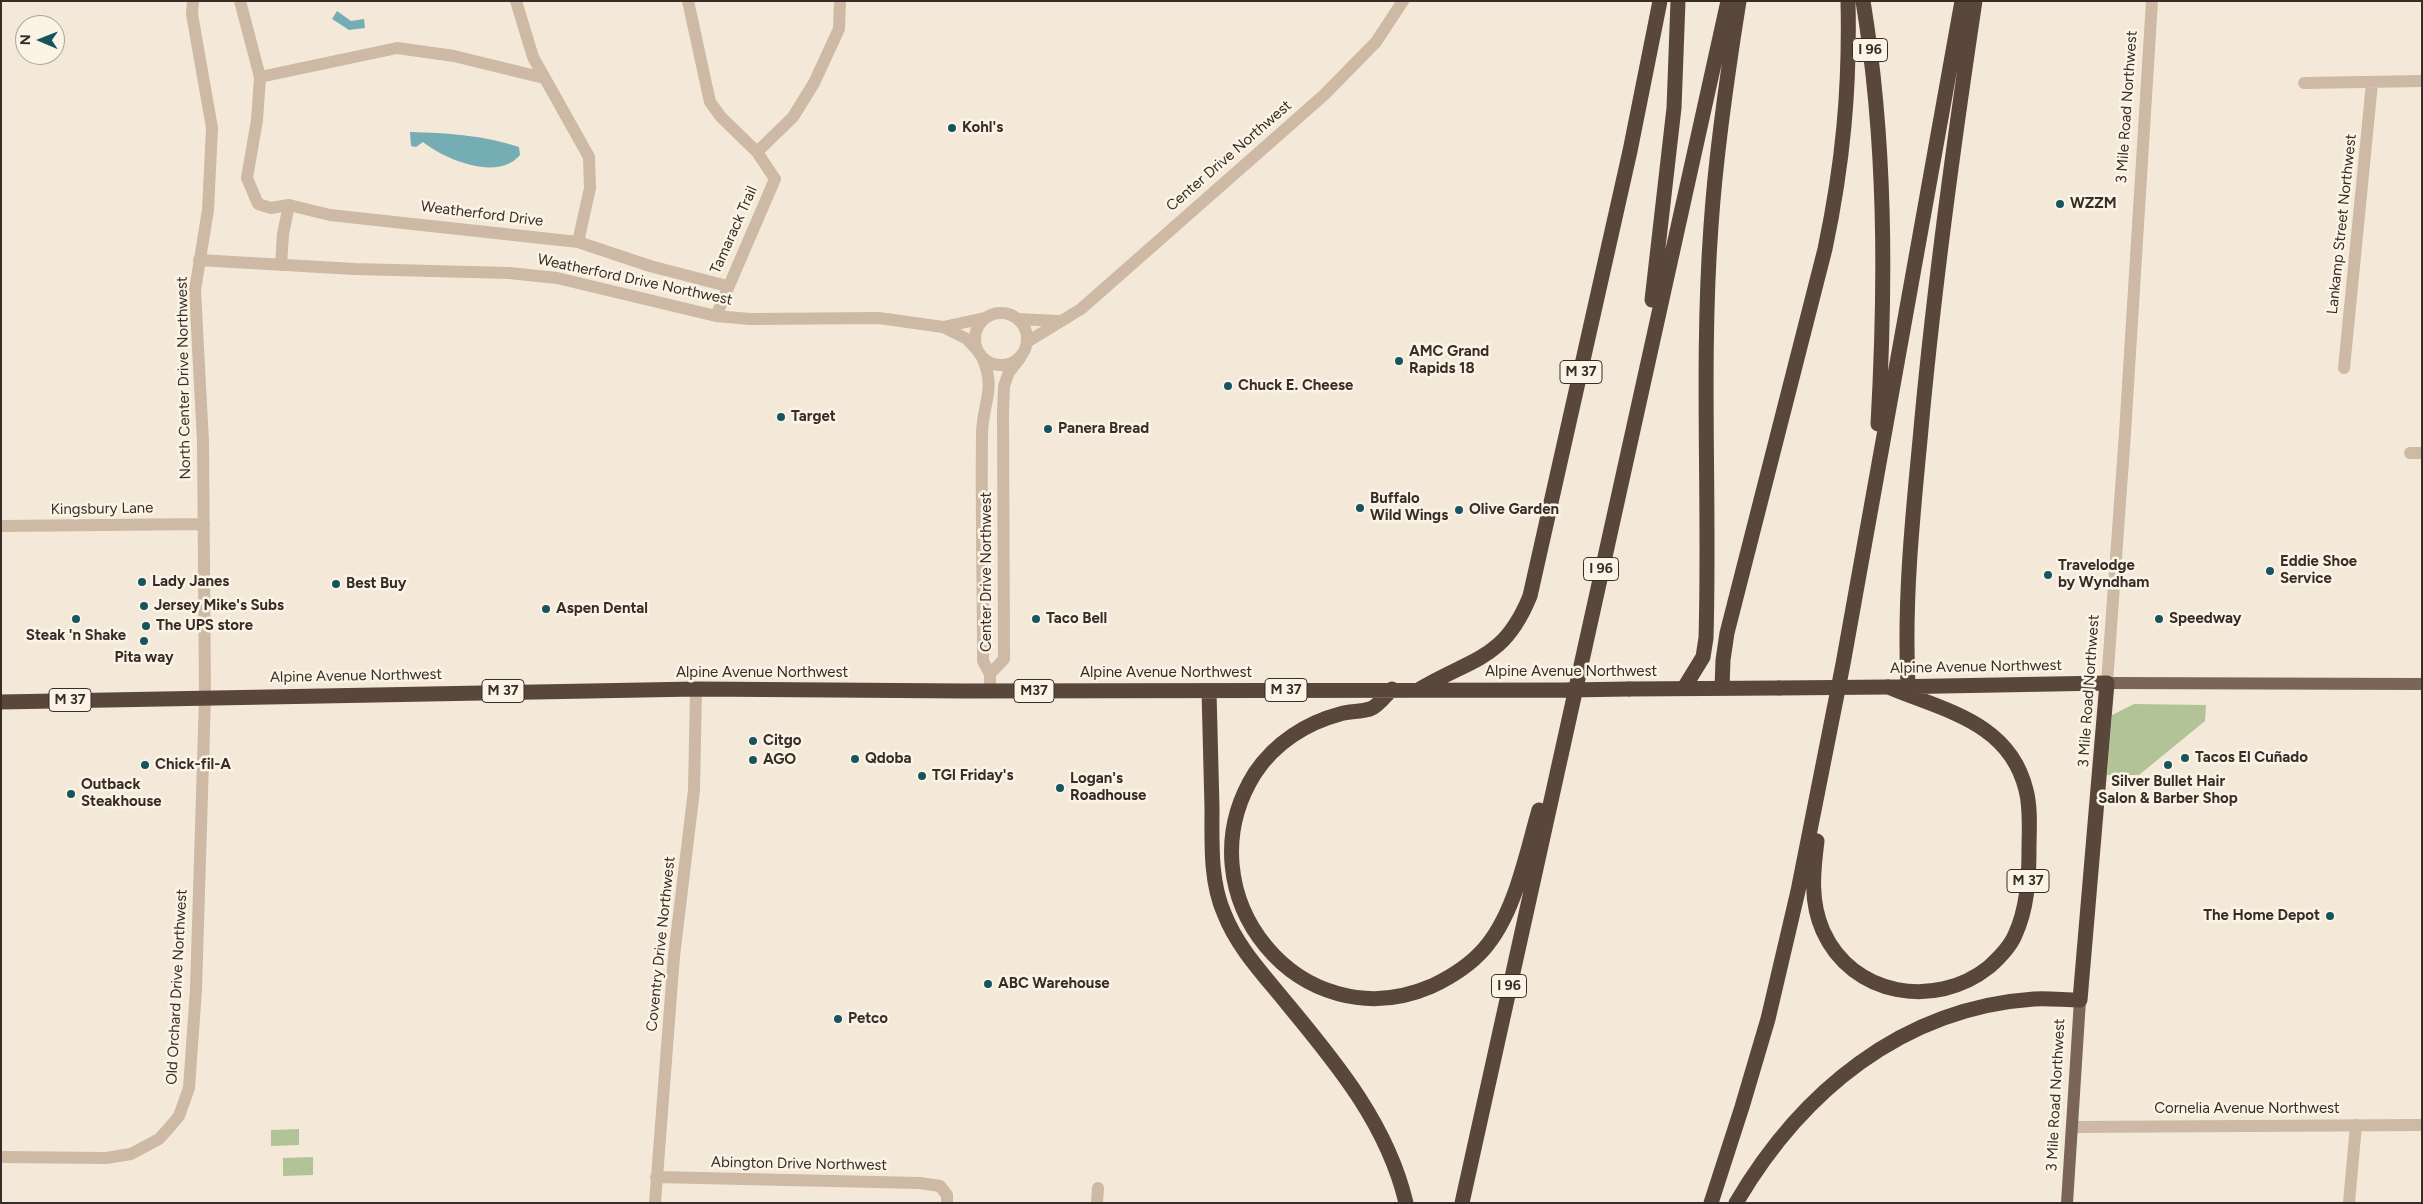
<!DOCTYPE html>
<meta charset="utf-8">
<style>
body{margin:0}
#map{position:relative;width:2423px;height:1204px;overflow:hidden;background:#f4e9d9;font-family:Figtree,sans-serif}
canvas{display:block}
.frame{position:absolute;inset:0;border:2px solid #372d26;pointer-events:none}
.north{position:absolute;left:15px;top:15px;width:50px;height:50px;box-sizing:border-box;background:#fbf3e6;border:1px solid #ada499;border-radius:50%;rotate:271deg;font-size:14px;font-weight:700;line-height:20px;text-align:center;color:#372d26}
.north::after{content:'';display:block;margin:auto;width:18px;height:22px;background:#18545d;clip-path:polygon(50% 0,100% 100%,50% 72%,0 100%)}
</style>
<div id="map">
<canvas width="2423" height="1204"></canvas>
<div class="frame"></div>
<div class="north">N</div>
</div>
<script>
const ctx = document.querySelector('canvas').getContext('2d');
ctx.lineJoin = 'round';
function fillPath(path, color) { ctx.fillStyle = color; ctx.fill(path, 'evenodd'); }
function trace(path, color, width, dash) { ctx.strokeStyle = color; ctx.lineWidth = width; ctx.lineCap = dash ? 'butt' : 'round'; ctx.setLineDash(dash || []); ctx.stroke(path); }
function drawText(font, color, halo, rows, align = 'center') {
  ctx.font = font + ' Figtree,sans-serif'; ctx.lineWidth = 5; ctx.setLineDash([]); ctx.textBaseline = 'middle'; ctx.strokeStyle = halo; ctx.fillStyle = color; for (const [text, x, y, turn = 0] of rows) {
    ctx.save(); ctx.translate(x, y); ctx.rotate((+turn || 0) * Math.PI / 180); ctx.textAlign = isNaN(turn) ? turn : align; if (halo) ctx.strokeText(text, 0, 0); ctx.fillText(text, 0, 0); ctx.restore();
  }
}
fillPath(new Path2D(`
 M2134,704L2206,705L2205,721L2139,775H2107L2112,715Z
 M299,1129V1145L271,1146V1130Z
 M313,1157V1175L283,1176V1158Z`), '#b2c497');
fillPath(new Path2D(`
 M337,11L351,21L364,19L365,28L349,30L332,19Z
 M410,132C447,133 483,135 519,147L520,155C498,182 444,159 423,142L416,147L411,146Z`), '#75adb4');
trace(new Path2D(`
 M240,1L260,77L257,120L247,178L258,204L271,208L289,205
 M516,1L533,57L589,157L590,188L578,242
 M688,1L710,102L721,117L757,152L775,179L716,316
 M260,77L397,48L454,56L544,78
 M2304,83L2422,81
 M757,152L793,117L814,83L839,29L840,1
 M199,260L354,269L509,273L557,278L716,316L750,319L879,318L943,327L985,318
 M281,265L283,234L289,205L330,215L578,242L650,266L727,286
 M975 339a26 26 0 1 1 52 0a26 26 0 1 1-52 0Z
 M1018,319L1059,321
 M943,327L967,339L977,350
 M1027,342L1081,309L1324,95L1376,42L1403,1
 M982,357C997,390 982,403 982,435C981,510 983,585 983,661L990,674V691
 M2344,368L2372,83
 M2410,453H2422
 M1,526L204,524
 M990,674L1004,659L1003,413L1004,386L1009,372L1020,358
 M2107,683L2125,433L2152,1
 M2073,1127L2422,1125
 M1,1157L106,1158L131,1154L159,1139L169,1128L179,1116L189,1088L196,989L205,697L203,442L195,290L208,210L212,128L192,14L193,1
 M656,1177L920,1183L940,1186L947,1195V1203
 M655,1203L674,956L694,790L696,689
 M1097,1203L1098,1188
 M2349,1203L2356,1125`), '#cdb9a4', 12);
trace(new Path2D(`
 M2107,683L2422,684
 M2067,1203L2080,1000`), '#7b6556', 12);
trace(new Path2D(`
 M1863,1C1886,141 1886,282 1878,424
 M1652,300L1674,108L1678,1
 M1908,685C1904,603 1912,522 1920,440C1933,293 1953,147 1975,1
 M1684,688L1703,657L1706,638C1710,501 1701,363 1711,226C1716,151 1727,76 1739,1
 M1722,688L1723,660L1727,633L1825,249C1843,164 1850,88 1848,1
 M1392,689C1386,695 1378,706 1370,709C1360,712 1349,711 1340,714C1306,723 1275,743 1255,773C1179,894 1301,1043 1432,986C1451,977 1470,965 1484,949C1515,914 1526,854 1539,810
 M1420,689C1474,657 1504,660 1530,596L1630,151L1660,1
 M1629,689L1779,688
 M1209,691C1210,730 1211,769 1212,808C1212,843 1210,881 1224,913C1238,949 1265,976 1289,1006C1338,1065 1388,1126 1406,1203
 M1,702L696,689L964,691L1569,690
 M1817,841C1813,872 1810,902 1823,931C1852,996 1935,1010 1989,967C1999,958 2010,947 2015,935C2027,909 2029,879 2029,850C2029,830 2031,809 2026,790C2010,723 1946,711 1891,688
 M1462,1203L1728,1
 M1711,1203L1742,1107L1768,1019L1798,891L1843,664L1962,1
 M1736,1203C1801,1092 1902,1008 2034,999C2049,998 2065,1000 2080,1000L2107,683L1888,687`), '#59473c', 15);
trace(new Path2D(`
 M1779,688L1888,687
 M1569,690L1629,689`), '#59473c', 15);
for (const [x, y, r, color] of [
 [952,128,5,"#18545d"],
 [2060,204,5,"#18545d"],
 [1399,361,5,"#18545d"],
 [1228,386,5,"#18545d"],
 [781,417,5,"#18545d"],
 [1048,429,5,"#18545d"],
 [1360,508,5,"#18545d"],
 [1459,510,5,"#18545d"],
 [2270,571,5,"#18545d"],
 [2048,575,5,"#18545d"],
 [142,582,5,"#18545d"],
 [336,584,5,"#18545d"],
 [144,606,5,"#18545d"],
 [546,609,5,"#18545d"],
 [76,619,5,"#18545d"],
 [1036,619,5,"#18545d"],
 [2159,619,5,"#18545d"],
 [146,626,5,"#18545d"],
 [144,641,5,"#18545d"],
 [753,741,5,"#18545d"],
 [2185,758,5,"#18545d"],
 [855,759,5,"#18545d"],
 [753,760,5,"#18545d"],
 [145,765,5,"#18545d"],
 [2168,765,5,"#18545d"],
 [922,776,5,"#18545d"],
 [1060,788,5,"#18545d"],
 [71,794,5,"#18545d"],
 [2330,916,5,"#18545d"],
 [988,984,5,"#18545d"],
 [838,1019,5,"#18545d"]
]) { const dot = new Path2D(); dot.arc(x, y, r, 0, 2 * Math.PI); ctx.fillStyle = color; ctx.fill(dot); trace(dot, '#fbf3e6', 2); }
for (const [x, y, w] of [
 [1870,50,35],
 [1581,372,42],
 [1601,569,35],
 [1286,690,42],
 [503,691,42],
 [1034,691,40],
 [70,700,42],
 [2028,881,42],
 [1509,986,35]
]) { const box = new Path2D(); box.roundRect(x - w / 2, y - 11.5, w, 23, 4); ctx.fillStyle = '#fbf3e6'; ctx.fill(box); trace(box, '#372d26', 1); }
drawText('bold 14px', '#372d26', null, [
 ["I 96",1870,50],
 ["M 37",1581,372],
 ["I 96",1601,569],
 ["M 37",1286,690],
 ["M 37",503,691],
 ["M37",1034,691],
 ["M 37",70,700],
 ["M 37",2028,881],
 ["I 96",1509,986]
]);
drawText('15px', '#372d26', '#fbf3e6', [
 ["3 Mile Road Northwest",2127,107,-86],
 ["Center Drive Northwest",1229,156,-41],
 ["Weatherford Drive",482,214,7],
 ["Lankamp Street Northwest",2342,224,-84],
 ["Tamarack Trail",734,230,-66],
 ["Weatherford Drive Northwest",635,280,12],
 ["North Center Drive Northwest",184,378,-91],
 ["Kingsbury Lane",102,509,-1],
 ["Center Drive Northwest",987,572,-90],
 ["Alpine Avenue Northwest",1976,667,-1],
 ["Alpine Avenue Northwest",1571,672],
 ["Alpine Avenue Northwest",762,673],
 ["Alpine Avenue Northwest",1166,673],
 ["Alpine Avenue Northwest",356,676,-1],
 ["3 Mile Road Northwest",2089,691,-86],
 ["Coventry Drive Northwest",661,944,-84],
 ["Old Orchard Drive Northwest",177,987,-87],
 ["3 Mile Road Northwest",2056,1095,-87],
 ["Cornelia Avenue Northwest",2247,1109],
 ["Abington Drive Northwest",799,1164,1]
]);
drawText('bold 15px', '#372d26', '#fbf3e6', [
 ["Kohl's",962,128],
 ["WZZM",2070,204],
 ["AMC Grand",1409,352],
 ["Rapids 18",1409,369],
 ["Chuck E. Cheese",1238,386],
 ["Target",791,417],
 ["Panera Bread",1058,429],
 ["Buffalo",1370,499],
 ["Wild Wings",1370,516],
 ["Olive Garden",1469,510],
 ["Eddie Shoe",2280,562],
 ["Service",2280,579],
 ["Travelodge",2058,566],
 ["by Wyndham",2058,583],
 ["Lady Janes",152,582],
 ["Best Buy",346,584],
 ["Jersey Mike's Subs",154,606],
 ["Aspen Dental",556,609],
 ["Taco Bell",1046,619],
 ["Speedway",2169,619],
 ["The UPS store",156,626],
 ["Steak 'n Shake",76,636,"center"],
 ["Pita way",144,658,"center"],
 ["Citgo",763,741],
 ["Tacos El Cuñado",2195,758],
 ["Qdoba",865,759],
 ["AGO",763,760],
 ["Chick-fil-A",155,765],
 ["TGI Friday's",932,776],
 ["Logan's",1070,779],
 ["Roadhouse",1070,796],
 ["Silver Bullet Hair",2168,782,"center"],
 ["Salon & Barber Shop",2168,799,"center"],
 ["Outback",81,785],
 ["Steakhouse",81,802],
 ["The Home Depot",2320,916,"right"],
 ["ABC Warehouse",998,984],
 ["Petco",848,1019]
], 'left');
</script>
